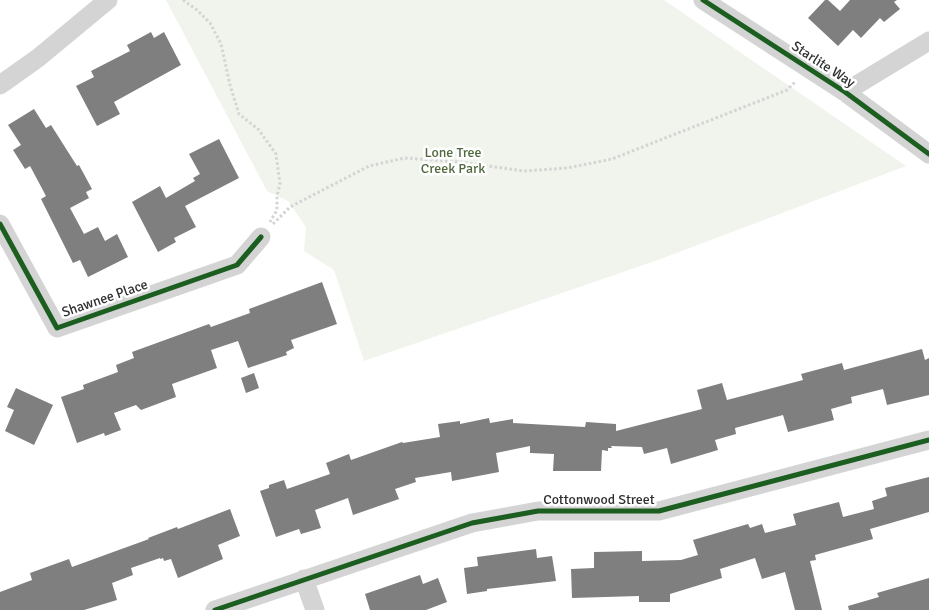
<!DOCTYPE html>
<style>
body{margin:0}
canvas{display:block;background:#fff}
</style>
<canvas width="929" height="610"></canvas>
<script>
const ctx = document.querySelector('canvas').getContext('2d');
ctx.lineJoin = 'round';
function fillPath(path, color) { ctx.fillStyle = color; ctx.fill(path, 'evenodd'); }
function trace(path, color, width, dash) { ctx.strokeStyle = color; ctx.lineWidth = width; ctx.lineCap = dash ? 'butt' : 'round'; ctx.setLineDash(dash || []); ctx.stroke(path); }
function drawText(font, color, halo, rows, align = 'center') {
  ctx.font = font + ' Signika,sans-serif'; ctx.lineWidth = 5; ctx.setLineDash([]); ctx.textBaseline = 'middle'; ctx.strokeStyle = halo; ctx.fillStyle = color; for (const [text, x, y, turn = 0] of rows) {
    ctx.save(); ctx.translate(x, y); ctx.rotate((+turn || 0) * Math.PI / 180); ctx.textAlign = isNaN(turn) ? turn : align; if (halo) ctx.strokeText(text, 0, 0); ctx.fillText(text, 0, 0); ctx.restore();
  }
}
fillPath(new Path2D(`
 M166,0H664L906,166L658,260L364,361L334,270L304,251L306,227L288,201L267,191Z`), '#f0f4ec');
fillPath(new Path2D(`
 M825,0H828L840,11L850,0H897L894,2L900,9L884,22L880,18L861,38L853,30L838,46L808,18Z
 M151,32L154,38L164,32L181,65L114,102L120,114L97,126L76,86L94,77L91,71L130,51L127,45Z
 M34,109L46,128L51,125L77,166L79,165L92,189L86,192L89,198L70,208L84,234L98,227L105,241L117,234L128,257L88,277L80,260L73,263L41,199L46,196L30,166L25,169L13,150L21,145L8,125Z
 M219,139L239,178L185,206L196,227L174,238L176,242L158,252L132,202L160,186L166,198L195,181L193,178L200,174L189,154Z
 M322,282L337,324L291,340L294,348L286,352L287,355L248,368L238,341L211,350L217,368L172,384L176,397L141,410L136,405L114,413L121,430L105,436L104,433L77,443L61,397L84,389L83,385L118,372L116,365L134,358L132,352L209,324L211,327L250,313L249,309Z
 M922,349L925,360L929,358V395L887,405L883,389L851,397L852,403L831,409L834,420L788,432L783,415L735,428L736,434L715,440L718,450L671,464L667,448L644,454L642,447L611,446L612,448H608V451L602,450L601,471H553L554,454L530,453V446L496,453L499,472L452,481L451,472L415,478L416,482L395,489L399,499L353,515L348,498L315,510L321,528L301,534L299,529L276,537L260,491L269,488V485L284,480L287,489L330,474L326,463L349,454L351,460L402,442L403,443L440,437L438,424L460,421V424L489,418L490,423L513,419V423L585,427L586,422L616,424V431L702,409L697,390L722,383L727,400L803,380L801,374L842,363L844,370Z
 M254,373L259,388L246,393L241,378Z
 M16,388L53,405L34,445L5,431L14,410L7,407Z
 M929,477V512L870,529L873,539L815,555L816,560L810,561L822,610H795L785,572L762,579L755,558L720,569L722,578L670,594V602H639V596L572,598L571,569L594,568V552L642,551V561L681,560L698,555L693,540L748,524L750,528L762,524L765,533L796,525L793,514L839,502L843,517L874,509L872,501L887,496L885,488Z
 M230,509L240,536L218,545L223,559L178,578L171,559L164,561L163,558L160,559V558L131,568L133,575L112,583L117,600L84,610H0V592L32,580L30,573L69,559L72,567L149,539L148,538L177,527L178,529Z
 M536,549L537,558L552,556L556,581L487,589V591L467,594L464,568L478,566L477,557Z
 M420,575L423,584L438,578L447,602L426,610H370L365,594Z
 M929,578V610H849L848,606L879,597L877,593Z`), '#7f7f7f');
trace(new Path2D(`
 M183,0L197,10L210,23L221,44L230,85L239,114L259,130L276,154L280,184L277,196V210L270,222
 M273,224L290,207L369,166L405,158L460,162L524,171L567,168L612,159L787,90L795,82`), '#d4d4d4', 3, [2.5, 2.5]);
trace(new Path2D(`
 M703,0L845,92L929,154
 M0,85L38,58L108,0
 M845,92L929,41
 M0,224L57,328L237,265L261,237
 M304,579L315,610
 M215,610L472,523L538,511H659L929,440`), '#d4d4d4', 19);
trace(new Path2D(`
 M703,0L845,92L929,154
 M0,224L57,328L237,265L261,237
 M215,610L472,523L538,511H659L929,440`), '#1b5e20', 5);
drawText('14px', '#2f2f2f', '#fff', [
 ["Starlite Way",823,65,33],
 ["Shawnee Place",105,299,-19],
 ["Cottonwood Street",599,500]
]);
drawText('14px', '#50683e', '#fff', [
 ["Lone Tree",453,153],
 ["Creek Park",453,169]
]);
</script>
